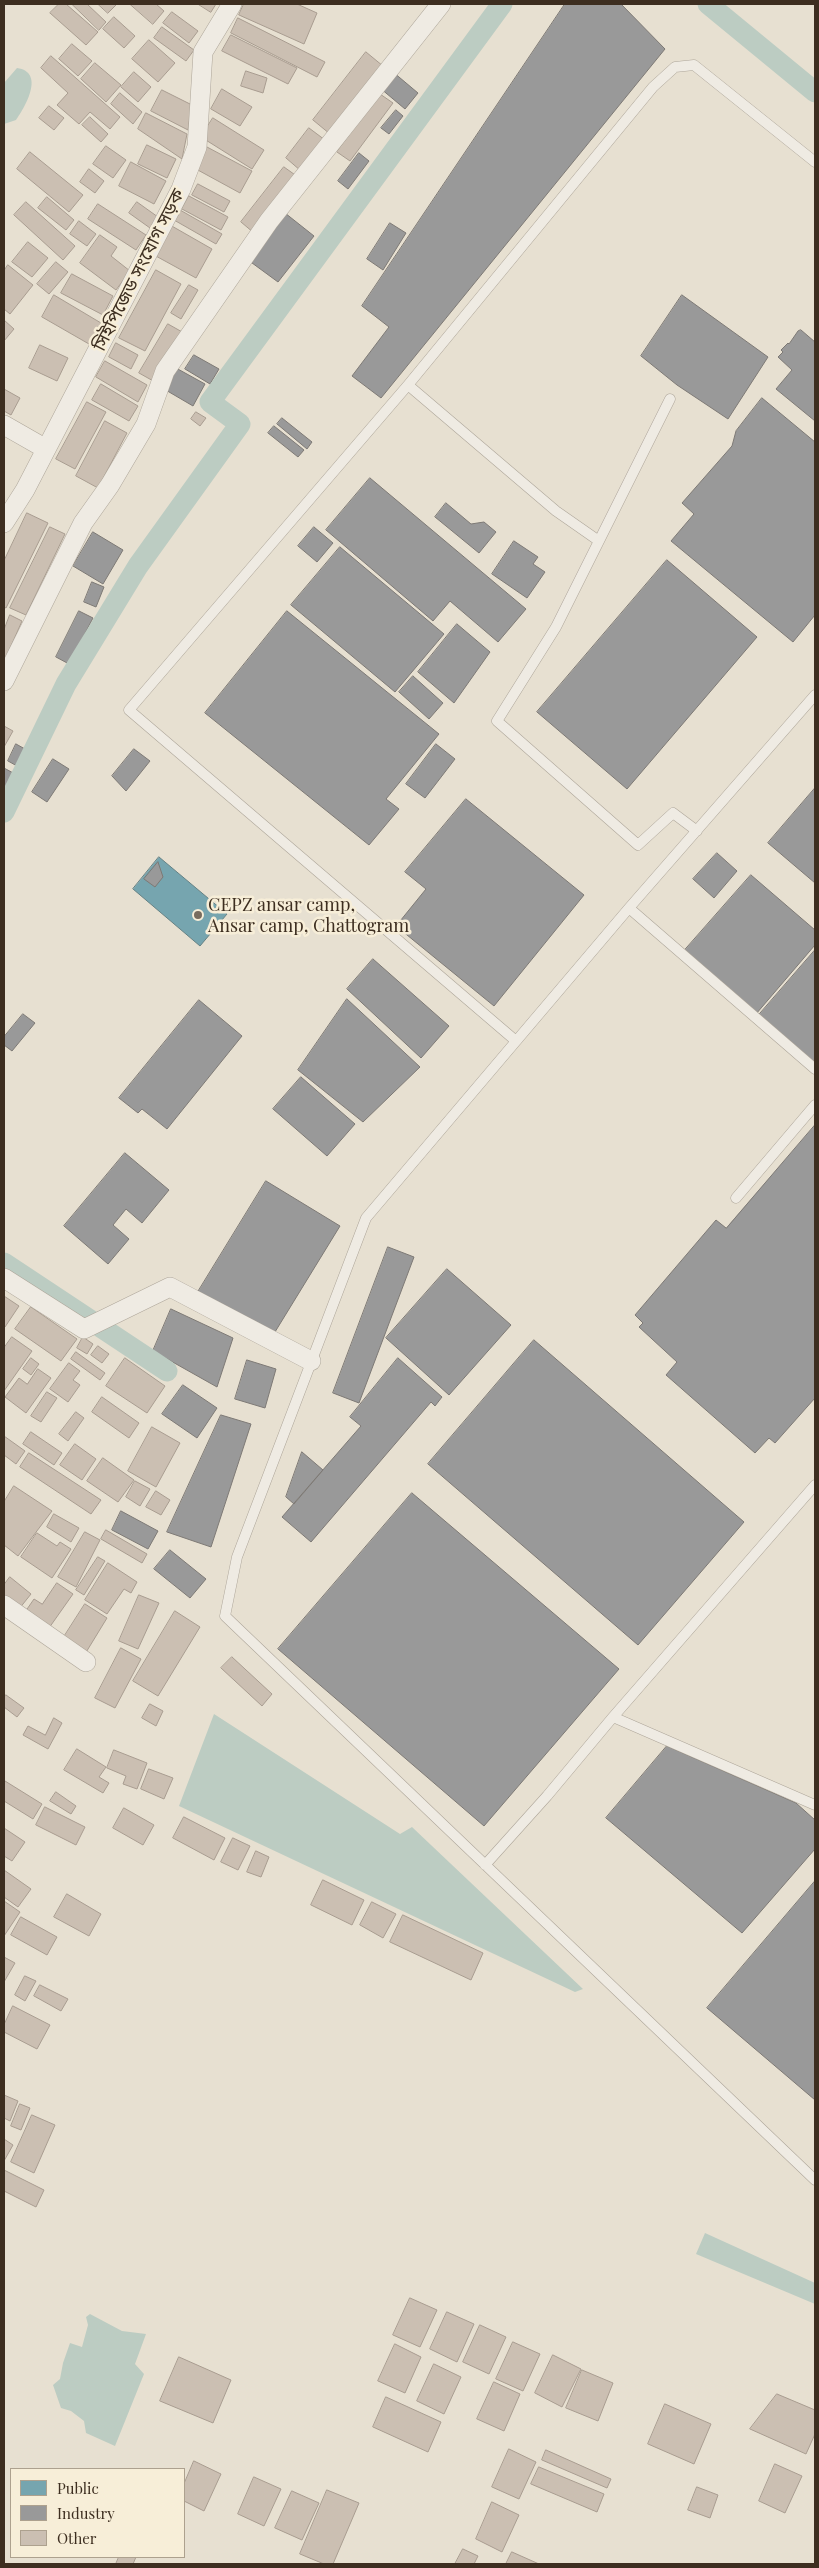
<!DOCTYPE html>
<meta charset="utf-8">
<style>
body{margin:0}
#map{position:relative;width:819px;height:2568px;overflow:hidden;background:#e7e0d1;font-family:"Playfair Display",serif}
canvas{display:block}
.frame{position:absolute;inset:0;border:5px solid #3d2e20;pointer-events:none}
.legend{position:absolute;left:10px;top:2468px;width:175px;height:90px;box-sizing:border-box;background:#f7eed8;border:1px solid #ada18e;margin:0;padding:6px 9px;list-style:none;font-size:15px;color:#3d2e20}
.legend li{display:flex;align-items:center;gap:10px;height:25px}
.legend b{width:25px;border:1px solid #ada18e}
</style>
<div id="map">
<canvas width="819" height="2568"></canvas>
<div class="frame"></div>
<ul class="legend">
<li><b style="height:14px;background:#76a5af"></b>Public</li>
<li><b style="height:14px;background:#999"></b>Industry</li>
<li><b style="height:14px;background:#cbbfb2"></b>Other</li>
</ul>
</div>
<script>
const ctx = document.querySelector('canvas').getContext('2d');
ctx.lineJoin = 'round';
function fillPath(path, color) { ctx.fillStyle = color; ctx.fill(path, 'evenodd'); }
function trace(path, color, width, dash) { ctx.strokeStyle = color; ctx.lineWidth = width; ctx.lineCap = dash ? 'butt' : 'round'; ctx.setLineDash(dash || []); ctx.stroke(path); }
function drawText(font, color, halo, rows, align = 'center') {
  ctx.font = font + ' "Playfair Display","Noto Sans Bengali",serif'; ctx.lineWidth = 5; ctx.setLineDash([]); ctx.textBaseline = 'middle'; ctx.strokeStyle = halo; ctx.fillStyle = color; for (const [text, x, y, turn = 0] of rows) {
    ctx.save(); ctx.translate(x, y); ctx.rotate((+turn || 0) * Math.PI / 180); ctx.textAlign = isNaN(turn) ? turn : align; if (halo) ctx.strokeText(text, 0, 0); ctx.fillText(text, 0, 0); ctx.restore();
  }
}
fillPath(new Path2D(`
 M17,68C45,72 26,106 16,120L4,124V83Z
 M214,1714L400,1834L412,1827L583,1989L575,1992L179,1806Z
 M705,2233L815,2283V2304L696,2254Z
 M90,2314L122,2331L146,2334L135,2364L144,2374L115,2446L86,2433L84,2421L71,2411L61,2408L53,2385L60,2379L63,2363L70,2343L82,2347L88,2325L86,2317Z`), '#bcccc2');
const public = new Path2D(`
 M159,857L227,914L200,946L133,889Z`);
fillPath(public, '#76a5af');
trace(public, '#658184', 1);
const industry = new Path2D(`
 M565,4H621L665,49L381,398L352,376L389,327L362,306Z
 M393,72L418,93L405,109L380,88Z
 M396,110L403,116L389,134L381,128Z
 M359,153L369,161L348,189L338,181Z
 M285,213L314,236L278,282L248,260Z
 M390,223L406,233L383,270L367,259Z
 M682,295L768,357L728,419L677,385L641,356Z
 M801,330L815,342V421L776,389L792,370L778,357L783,352L781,350L788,343L789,344L798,331Z
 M194,355L219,369L210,384L185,369Z
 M176,368L205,384L193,406L164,389Z
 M762,398L815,442V615L793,642L671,541L694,514L682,503L732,446L736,431Z
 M282,418L312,442L307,449L277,424Z
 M274,426L304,450L298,457L268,433Z
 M370,478L526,609L498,642L450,601L433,621L326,530Z
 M446,503L471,524L484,522L496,532L479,553L435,517Z
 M314,527L333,543L317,562L298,546Z
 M93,532L123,550L103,584L73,566Z
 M514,541L538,557L533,564L545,572L527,598L492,574Z
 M340,547L444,634L395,692L291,605Z
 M667,560L757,637L627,789L537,712Z
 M92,582L104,587L96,607L84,602Z
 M79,611L93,618L69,664L56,657Z
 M287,611L439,734L386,799L399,809L369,845L205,713Z
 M457,624L490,652L454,703L418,672Z
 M413,676L443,703L429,719L399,692Z
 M16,744L25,749L17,766L8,761Z
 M436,744L455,759L425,798L406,784Z
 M134,749L150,761L126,791L112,776Z
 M53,759L69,769L47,802L32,792Z
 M4,768L15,774L8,788L4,786Z
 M815,788V883L768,843Z
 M466,799L584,895L494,1006L396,926L426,889L405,872Z
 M717,853L737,871L714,898L693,879Z
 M158,862L163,877L155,887L144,879Z
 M751,875L815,930V945L756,1014L684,951Z
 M815,950V1065L758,1016Z
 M373,959L449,1026L421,1058L347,989Z
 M347,999L420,1067L363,1122L298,1070Z
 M199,1000L242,1036L167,1129L142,1109L138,1113L119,1098Z
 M23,1014L35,1023L12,1051L4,1045V1037Z
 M301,1077L355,1124L327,1156L273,1109Z
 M815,1125V1398L775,1443L769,1438L755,1453L666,1375L677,1362L639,1327L643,1323L635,1315L716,1220L726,1228Z
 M125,1153L169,1190L142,1223L126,1209L113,1225L129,1239L108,1264L64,1226Z
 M266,1181L340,1226L267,1345L193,1300Z
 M388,1247L414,1257L359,1403L333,1393Z
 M447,1269L511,1325L449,1395L386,1338Z
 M171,1309L233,1338L217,1387L153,1351Z
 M534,1340L744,1522L638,1645L428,1464Z
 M398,1358L442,1397L435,1406L431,1402L311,1542L282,1517L361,1426L350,1417Z
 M247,1360L276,1369L265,1408L235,1399Z
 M183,1385L217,1408L197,1438L162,1414Z
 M221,1415L251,1424L211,1547L167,1532Z
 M302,1452L323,1470L294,1504L286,1497Z
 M412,1493L619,1669L484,1826L278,1649Z
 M121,1511L158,1531L148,1549L112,1530Z
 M170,1550L206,1579L190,1598L154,1569Z
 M667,1746L796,1803L815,1820V1849L742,1933L606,1818Z
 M815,1881V2100L707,2008Z`);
fillPath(industry, '#999');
trace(industry, '#7d7975', 1);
trace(new Path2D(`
 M708,4L815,92
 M4,812L66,684L138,566L240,424L210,402L502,4
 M4,1263L167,1371`), '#bcccc2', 21);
const building = new Path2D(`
 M59,4H66L98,32L86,45L50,13Z
 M72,4H87L106,22L99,30Z
 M98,4H117L108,13Z
 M130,4H156L164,11L153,24Z
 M198,4H216L211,12Z
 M244,4H297L317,13L304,44L239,15Z
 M172,12L198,31L189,43L163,23Z
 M114,17L135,36L124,48L103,29Z
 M238,18L325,62L317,77L231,33Z
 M162,27L194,50L186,61L154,38Z
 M231,35L297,68L288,84L222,51Z
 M149,40L175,63L158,82L132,59Z
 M72,44L92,61L78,76L59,59Z
 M366,52L383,66L330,134L313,120Z
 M51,56L120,117L110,129L90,112L79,124L57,105L68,93L41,68Z
 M95,63L121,85L106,102L81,79Z
 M246,71L267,78L263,93L241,86Z
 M134,72L151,87L138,102L121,87Z
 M222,89L252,107L240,126L211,109Z
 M162,90L192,105L188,130L151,111Z
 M120,93L142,112L133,124L111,104Z
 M380,94L393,103L350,161L337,152Z
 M49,106L64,118L54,130L39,118Z
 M146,113L187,134L182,159L138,129Z
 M90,117L108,134L101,142L82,125Z
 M213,118L264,150L252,169L201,137Z
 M309,128L325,140L301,171L286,158Z
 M147,145L176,159L167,178L138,164Z
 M106,146L126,160L113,178L93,164Z
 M207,147L252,171L240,193L196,169Z
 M30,152L83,195L69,212L17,169Z
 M131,162L166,181L154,204L119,186Z
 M284,167L298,177L254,233L241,222Z
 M89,169L104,181L95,193L80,182Z
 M198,184L230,201L224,212L192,195Z
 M189,196L228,217L221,230L182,209Z
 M47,197L74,220L66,230L38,208Z
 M26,202L75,246L63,260L14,215Z
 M137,202L158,217L150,228L129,213Z
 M98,204L146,235L136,250L88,219Z
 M180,210L222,234L216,244L174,220Z
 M79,221L96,234L87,246L70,234Z
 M170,225L212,249L196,278L154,255Z
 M100,235L117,247L111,256L130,271L116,290L80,263Z
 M28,242L48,258L32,277L12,262Z
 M56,262L68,272L49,294L37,284Z
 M8,265L33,285L10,314L4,309V271Z
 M156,270L181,284L145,351L119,338Z
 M72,274L113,296L103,315L61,293Z
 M189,285L198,290L181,319L171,313Z
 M54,295L101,323L89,344L42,317Z
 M4,320L14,329L4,341Z
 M168,324L184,333L155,382L139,373Z
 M116,343L138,355L131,369L109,357Z
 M40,345L68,358L57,381L29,368Z
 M105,361L147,385L138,402L96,377Z
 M101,384L138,406L129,421L92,400Z
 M4,389L20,398L11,415L4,411Z
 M87,402L106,412L75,469L56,459Z
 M196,412L206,418L200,426L191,419Z
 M105,421L127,433L98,488L76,476Z
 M27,513L48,523L6,608L4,607V561Z
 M50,527L65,534L26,615L10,608Z
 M10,615L22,621L4,662V630Z
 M4,726L13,731L4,747Z
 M4,1296L19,1306L5,1327L4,1326Z
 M31,1307L77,1339L61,1361L15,1329Z
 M12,1337L32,1351L4,1391V1348Z
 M83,1337L93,1344L87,1354L77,1348Z
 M98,1346L109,1354L102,1363L91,1355Z
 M76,1352L105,1373L100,1380L71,1359Z
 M31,1358L39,1364L31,1375L23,1369Z
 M125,1358L165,1386L147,1413L106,1386Z
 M69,1363L80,1371L73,1380L80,1385L68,1402L50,1389Z
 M38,1369L51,1378L26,1413L5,1397L19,1378L27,1384Z
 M47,1392L57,1398L41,1422L31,1416Z
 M102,1397L139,1423L129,1438L92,1412Z
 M76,1412L84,1418L68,1441L59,1434Z
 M152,1427L180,1443L156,1487L128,1471Z
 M31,1432L62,1453L54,1465L23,1444Z
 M4,1436L25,1451L16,1464L4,1455Z
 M75,1444L96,1459L82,1480L60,1465Z
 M29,1453L101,1500L91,1514L20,1467Z
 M103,1458L134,1480L118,1502L87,1481Z
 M135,1481L150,1489L140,1506L126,1497Z
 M14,1486L52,1511L18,1556L4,1545V1502Z
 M156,1491L170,1500L161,1515L146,1507Z
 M54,1514L79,1528L71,1542L47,1527Z
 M106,1530L147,1554L142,1563L101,1539Z
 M85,1532L100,1540L76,1587L58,1577Z
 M37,1533L57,1546L60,1542L71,1549L52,1578L21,1557Z
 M98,1557L105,1561L84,1595L76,1590Z
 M108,1563L137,1582L131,1593L124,1589L107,1614L85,1600Z
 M10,1577L31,1594L19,1609L4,1596V1585Z
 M57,1583L73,1594L49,1628L25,1612L34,1599L42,1604Z
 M139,1595L159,1603L138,1649L119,1641Z
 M85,1604L107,1618L85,1654L62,1640Z
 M175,1611L200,1627L158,1696L133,1681Z
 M121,1648L141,1659L115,1708L95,1698Z
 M232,1657L272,1694L262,1706L221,1668Z
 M6,1695L24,1708L17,1717L4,1707V1698Z
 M150,1704L163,1711L156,1726L142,1718Z
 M54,1718L62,1723L48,1749L23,1735L28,1726L45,1735Z
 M77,1749L106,1767L99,1777L109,1783L103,1793L64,1770Z
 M114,1750L147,1763L137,1789L123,1784L126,1776L107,1768Z
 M149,1769L173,1778L164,1799L141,1789Z
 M5,1781L42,1804L33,1819L4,1801Z
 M56,1792L76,1806L71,1814L50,1801Z
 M45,1807L85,1827L76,1845L36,1825Z
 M124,1808L154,1825L143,1845L113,1828Z
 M184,1817L225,1838L214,1860L173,1838Z
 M4,1828L25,1842L12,1861L4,1856Z
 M233,1838L250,1846L238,1870L221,1862Z
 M256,1851L269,1857L261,1877L247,1872Z
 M4,1870L31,1889L18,1907L4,1897Z
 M323,1880L364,1900L352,1925L311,1905Z
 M67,1894L101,1914L89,1936L54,1917Z
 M4,1901L20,1912L4,1936Z
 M372,1902L396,1914L383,1938L360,1925Z
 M403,1915L483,1953L471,1980L390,1942Z
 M21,1917L57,1937L47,1955L11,1935Z
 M4,1957L15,1963L4,1982Z
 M25,1976L36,1981L25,2001L15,1995Z
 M40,1985L68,1999L61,2011L34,1996Z
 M13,2006L50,2025L37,2049L4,2032V2025Z
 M4,2095L18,2101L10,2121L4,2118Z
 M20,2104L30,2108L21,2130L11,2126Z
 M32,2115L55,2125L34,2173L11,2162Z
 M4,2139L13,2145L4,2161Z
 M4,2170L44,2190L36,2207L4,2191Z
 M410,2298L437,2310L420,2347L393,2335Z
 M447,2312L474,2324L457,2362L430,2349Z
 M480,2325L506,2337L489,2374L463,2362Z
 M513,2342L540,2354L523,2391L496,2379Z
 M395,2344L421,2357L405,2393L378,2381Z
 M553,2355L581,2369L562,2407L535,2393Z
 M179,2357L231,2380L213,2423L160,2401Z
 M434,2364L461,2377L444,2414L417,2401Z
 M582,2370L613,2383L598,2421L566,2408Z
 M494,2382L520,2394L504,2431L477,2419Z
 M777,2394L815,2410V2434L806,2454L750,2429Z
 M386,2397L441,2422L428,2452L373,2427Z
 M665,2404L711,2424L694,2464L648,2444Z
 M509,2449L536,2462L519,2499L492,2487Z
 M546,2450L611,2479L607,2488L542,2460Z
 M194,2461L221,2474L204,2511L184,2501V2484Z
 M775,2464L802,2476L785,2513L759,2501Z
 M539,2467L604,2494L597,2512L531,2484Z
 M254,2477L281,2489L264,2526L238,2514Z
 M697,2487L718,2495L710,2518L688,2510Z
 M327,2490L359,2503L333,2564H324L300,2554Z
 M292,2491L319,2503L302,2540L275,2528Z
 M492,2502L519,2515L502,2552L476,2539Z
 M463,2549L478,2556L474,2564H455Z
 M512,2552L539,2564H506Z
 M119,2557H136L133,2564H116Z`);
fillPath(building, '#cbbfb2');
trace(building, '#a89c90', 1);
const service = new Path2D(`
 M408,385L556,511L599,541
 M670,399L556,627L497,721L638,845L673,813L697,831
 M815,695L629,908L366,1218L237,1557L225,1616L815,2180
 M629,908L815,1069
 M516,1041L129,710L408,385L653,87L675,67L694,65L815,162
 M736,1198L815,1105
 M613,1717L815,1805
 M485,1865L547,1796L613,1717L815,1485`);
const minor = new Path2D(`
 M4,425L46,449
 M4,523L25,490L181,189L197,147L203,52L232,4
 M4,681L83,523L110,485L146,424L165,371L269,221L441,4
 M4,1278L84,1329L170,1287L311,1361
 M4,1605L86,1662`);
trace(service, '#ada599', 11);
trace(minor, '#ada599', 20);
trace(service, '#efebe3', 10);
trace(minor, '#efebe3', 19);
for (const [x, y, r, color] of [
 [198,915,5,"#786c5e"]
]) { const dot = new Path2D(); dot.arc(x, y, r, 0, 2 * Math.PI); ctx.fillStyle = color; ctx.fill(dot); trace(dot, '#f7eed8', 2); }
drawText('18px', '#3d2e20', '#f7eed8', [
 ["সিইপিজেড সংযোগ সড়ক",139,270,-63]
]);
drawText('18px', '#3d2e20', '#f7eed8', [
 ["CEPZ ansar camp,",208,905],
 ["Ansar camp, Chattogram",208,926]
], 'left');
</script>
